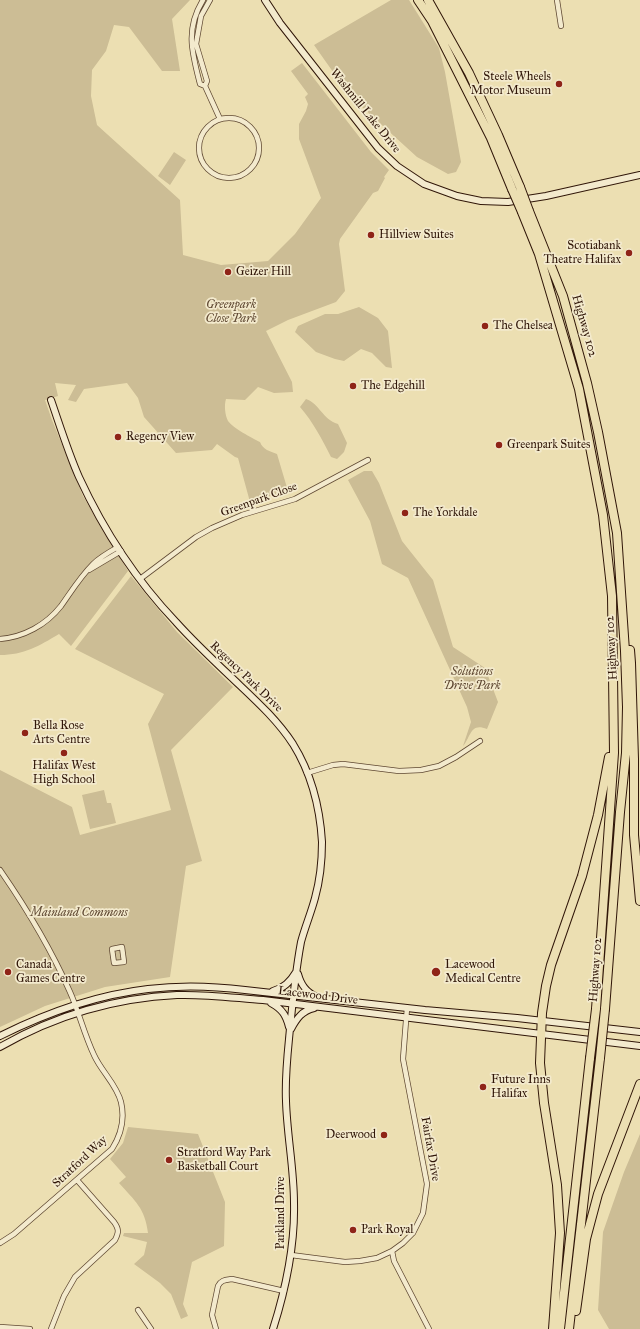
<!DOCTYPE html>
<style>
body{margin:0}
canvas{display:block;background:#ecdfb2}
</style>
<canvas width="640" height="1329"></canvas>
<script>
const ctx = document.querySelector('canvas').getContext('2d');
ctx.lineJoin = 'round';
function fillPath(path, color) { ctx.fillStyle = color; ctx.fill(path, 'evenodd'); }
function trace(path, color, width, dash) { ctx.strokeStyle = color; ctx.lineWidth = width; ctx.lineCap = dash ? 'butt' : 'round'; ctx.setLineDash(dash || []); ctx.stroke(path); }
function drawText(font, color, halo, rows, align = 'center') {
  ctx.font = font + ' "IM FELL Great Primer",serif'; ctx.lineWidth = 3.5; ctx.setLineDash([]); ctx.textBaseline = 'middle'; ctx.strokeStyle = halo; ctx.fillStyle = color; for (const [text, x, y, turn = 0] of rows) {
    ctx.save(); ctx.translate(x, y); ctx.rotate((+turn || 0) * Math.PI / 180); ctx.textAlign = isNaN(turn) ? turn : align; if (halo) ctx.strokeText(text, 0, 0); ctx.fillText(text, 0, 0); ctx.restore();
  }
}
fillPath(new Path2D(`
 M0,0H190L172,19L180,71H162L129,27L114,25L106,51L92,70L91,96L97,125L180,200L183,255L221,265L268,261L295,234L321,198L299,139V124L306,111L308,104L305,97L308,94L291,71L302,63L371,152L389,170L384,177L385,178L378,191L373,193L340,239L339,244L345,291L336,302L288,320L266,331L292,382L293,392L274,393L258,387L245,400L226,399C224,405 225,415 228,421C233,428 252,438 260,442C263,450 270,451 277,454L288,491L250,502L238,458L235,457L217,444L212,450L176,453L144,417L138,398L127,383L84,389L76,402L68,400L76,385L55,383L58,396L45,400L52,420L83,496L128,571L71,646L59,634C39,646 24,655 0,655Z
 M391,0H409L439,48L445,72L461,162L456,172L448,174L417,157L350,96L314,45Z
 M174,152L186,160L170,185L158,176Z
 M359,307L378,318L388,331L392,368L386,367L372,353L361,349L344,361L335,359L316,352L295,332L298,326L325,314H338Z
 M306,399C320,404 322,419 338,424L347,443L344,452L337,459L331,457C322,439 313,422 300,407Z
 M364,471H372L379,483L402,541L433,580L453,647L485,668L498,702L487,729C470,722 471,737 463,746L471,722L467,707L408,578L382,564L370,521L348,480Z
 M131,576L177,632L233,687L171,750L202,861L186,866L170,977L105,987L45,1006L0,1027V770L72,807L80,835L171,810L148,724L164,694L75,649Z
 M104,790L107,803H111L116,823L90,829L82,795Z
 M128,1127L198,1134L225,1202L224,1246L192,1262L183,1304L188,1316L181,1319L171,1294L160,1283L134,1264L144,1255L147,1242L123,1236L124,1233H148C145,1208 135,1201 119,1183L126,1177L110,1159L123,1143Z
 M640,1134V1329H609L598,1310L603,1232L624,1172Z`), '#ccbd95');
const street = new Path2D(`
 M203,0C185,29 192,53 200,84L205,86L220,119
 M557,0L561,26
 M205,86L207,81L196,44L201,16L210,0
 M199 148a30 30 0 1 1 60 0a30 30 0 1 1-60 0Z
 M89,570L121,551
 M140,579L196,537L212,528L242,515L295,499L368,460
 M0,639C24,637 46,625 61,606C71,592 80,577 93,564C100,557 109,552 118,547
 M307,773L333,765L343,764L399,771L421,770L439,766L456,757L480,741
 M0,870C27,909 51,949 70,992C79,1012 84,1034 94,1055C101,1071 117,1085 121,1102C125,1119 121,1135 112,1149L14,1234L0,1243
 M122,947L124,962L114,963L112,949Z
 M392,1251L394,1261L429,1329
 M291,1255L345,1262L360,1261L377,1258L392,1251L403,1243L413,1233L423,1213L427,1184L403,1059L407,1008
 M138,1310L151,1329
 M0,1327L30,1329
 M51,1329L64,1296L75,1277L115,1240C119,1232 119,1229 114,1222L77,1180
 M216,1329L212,1315L218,1286C221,1280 225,1280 232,1279L284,1291`);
const secondary = new Path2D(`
 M265,0L280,23L378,148L397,166L424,184L457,196L481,201L508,202L546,196L640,175
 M51,400C60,426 68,452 79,477C103,529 136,580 176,622C193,641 212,659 230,676C253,698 276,718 293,744C311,773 320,808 322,842C322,861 320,880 315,898C311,913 305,927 301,942C295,974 292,1007 289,1039C287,1059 285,1080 286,1101C287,1135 294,1169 294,1203C295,1246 286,1288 273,1329
 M298,974C301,985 306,992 317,997
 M273,991C284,988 290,982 296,972
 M271,1003C282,1009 286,1015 289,1027
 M291,1029C297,1018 302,1011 314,1008
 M0,1036C46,1013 96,995 148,989C180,985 213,986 245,990L425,1010L517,1018L640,1032
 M0,1047C54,1016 115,998 177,995C206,994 235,998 263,1000L640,1046`);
const highway = new Path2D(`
 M418,0L432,21L491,138L512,189
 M428,0L469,73L498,135L520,187
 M529,211L563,296L587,383L598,432L617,533L625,651L627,707L626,753L620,812L605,1009
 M522,212L539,254L579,389L603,515L612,596L614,753L596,1009
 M630,650L631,663L634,759V835L640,901
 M576,1311L586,1239L598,1194L640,1084
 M553,1329L560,1233L557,1185L544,1103L540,1063L542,1013L546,986L551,965L582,876L598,815L609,757
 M560,1329L590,1058
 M569,1329L600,1058`);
trace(street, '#5f4832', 6);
trace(secondary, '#301608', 8);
trace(highway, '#301608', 10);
trace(street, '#f3eacd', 4.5);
trace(secondary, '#f3eacd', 6);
trace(highway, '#ecdfb2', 8);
const highwayBridge = new Path2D(`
 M520,187L529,211
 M512,189L522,212
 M590,1058L596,1009
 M600,1058L605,1009`);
trace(highwayBridge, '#301608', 10, []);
trace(highwayBridge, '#ecdfb2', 8);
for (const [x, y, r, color] of [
 [559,84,4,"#8f2418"],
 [371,235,4,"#8f2418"],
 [629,253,4,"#8f2418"],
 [228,272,4,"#8f2418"],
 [485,326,4,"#8f2418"],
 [353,386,4,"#8f2418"],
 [118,437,4,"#8f2418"],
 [499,445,4,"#8f2418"],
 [405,513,4,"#8f2418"],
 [25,733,4,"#8f2418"],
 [64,753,4,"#8f2418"],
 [8,972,4,"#8f2418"],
 [436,972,5,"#8f2418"],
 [483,1087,4,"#8f2418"],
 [384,1135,4,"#8f2418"],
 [169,1160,4,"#8f2418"],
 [353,1230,4,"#8f2418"]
]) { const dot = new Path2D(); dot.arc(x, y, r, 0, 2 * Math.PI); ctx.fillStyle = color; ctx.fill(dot); trace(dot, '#f3eacd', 1.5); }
drawText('12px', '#301608', '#f3eacd', [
 ["Steele Wheels",551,77,"right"],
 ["Motor Museum",551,91,"right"],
 ["Hillview Suites",379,235],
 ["Scotiabank",621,246,"right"],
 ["Theatre Halifax",621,260,"right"],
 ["Geizer Hill",236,272],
 ["The Chelsea",493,326],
 ["The Edgehill",361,386],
 ["Regency View",126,437],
 ["Greenpark Suites",507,445],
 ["The Yorkdale",413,513],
 ["Bella Rose",33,726],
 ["Arts Centre",33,740],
 ["Halifax West",64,766,"center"],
 ["High School",64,780,"center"],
 ["Canada",16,965],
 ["Games Centre",16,979],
 ["Lacewood",445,965],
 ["Medical Centre",445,979],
 ["Future Inns",491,1080],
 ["Halifax",491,1094],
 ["Deerwood",376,1135,"right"],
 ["Stratford Way Park",177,1153],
 ["Basketball Court",177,1167],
 ["Park Royal",361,1230]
], 'left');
drawText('12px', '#301608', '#f3eacd', [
 ["Washmill Lake Drive",365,111,51],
 ["Highway 102",584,326,74],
 ["Greenpark Close",259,500,-20],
 ["Highway 102",612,648,-93],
 ["Regency Park Drive",246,677,44],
 ["Highway 102",596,970,-86],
 ["Lacewood Drive",318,996,7],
 ["Fairfax Drive",430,1149,80],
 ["Stratford Way",80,1162,-43],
 ["Parkland Drive",281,1213,-90]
]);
drawText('italic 12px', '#5f4832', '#f3eacd', [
 ["Greenpark",231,305],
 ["Close Park",231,319],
 ["Solutions",472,672],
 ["Drive Park",472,686],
 ["Mainland Commons",79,913]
]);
</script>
